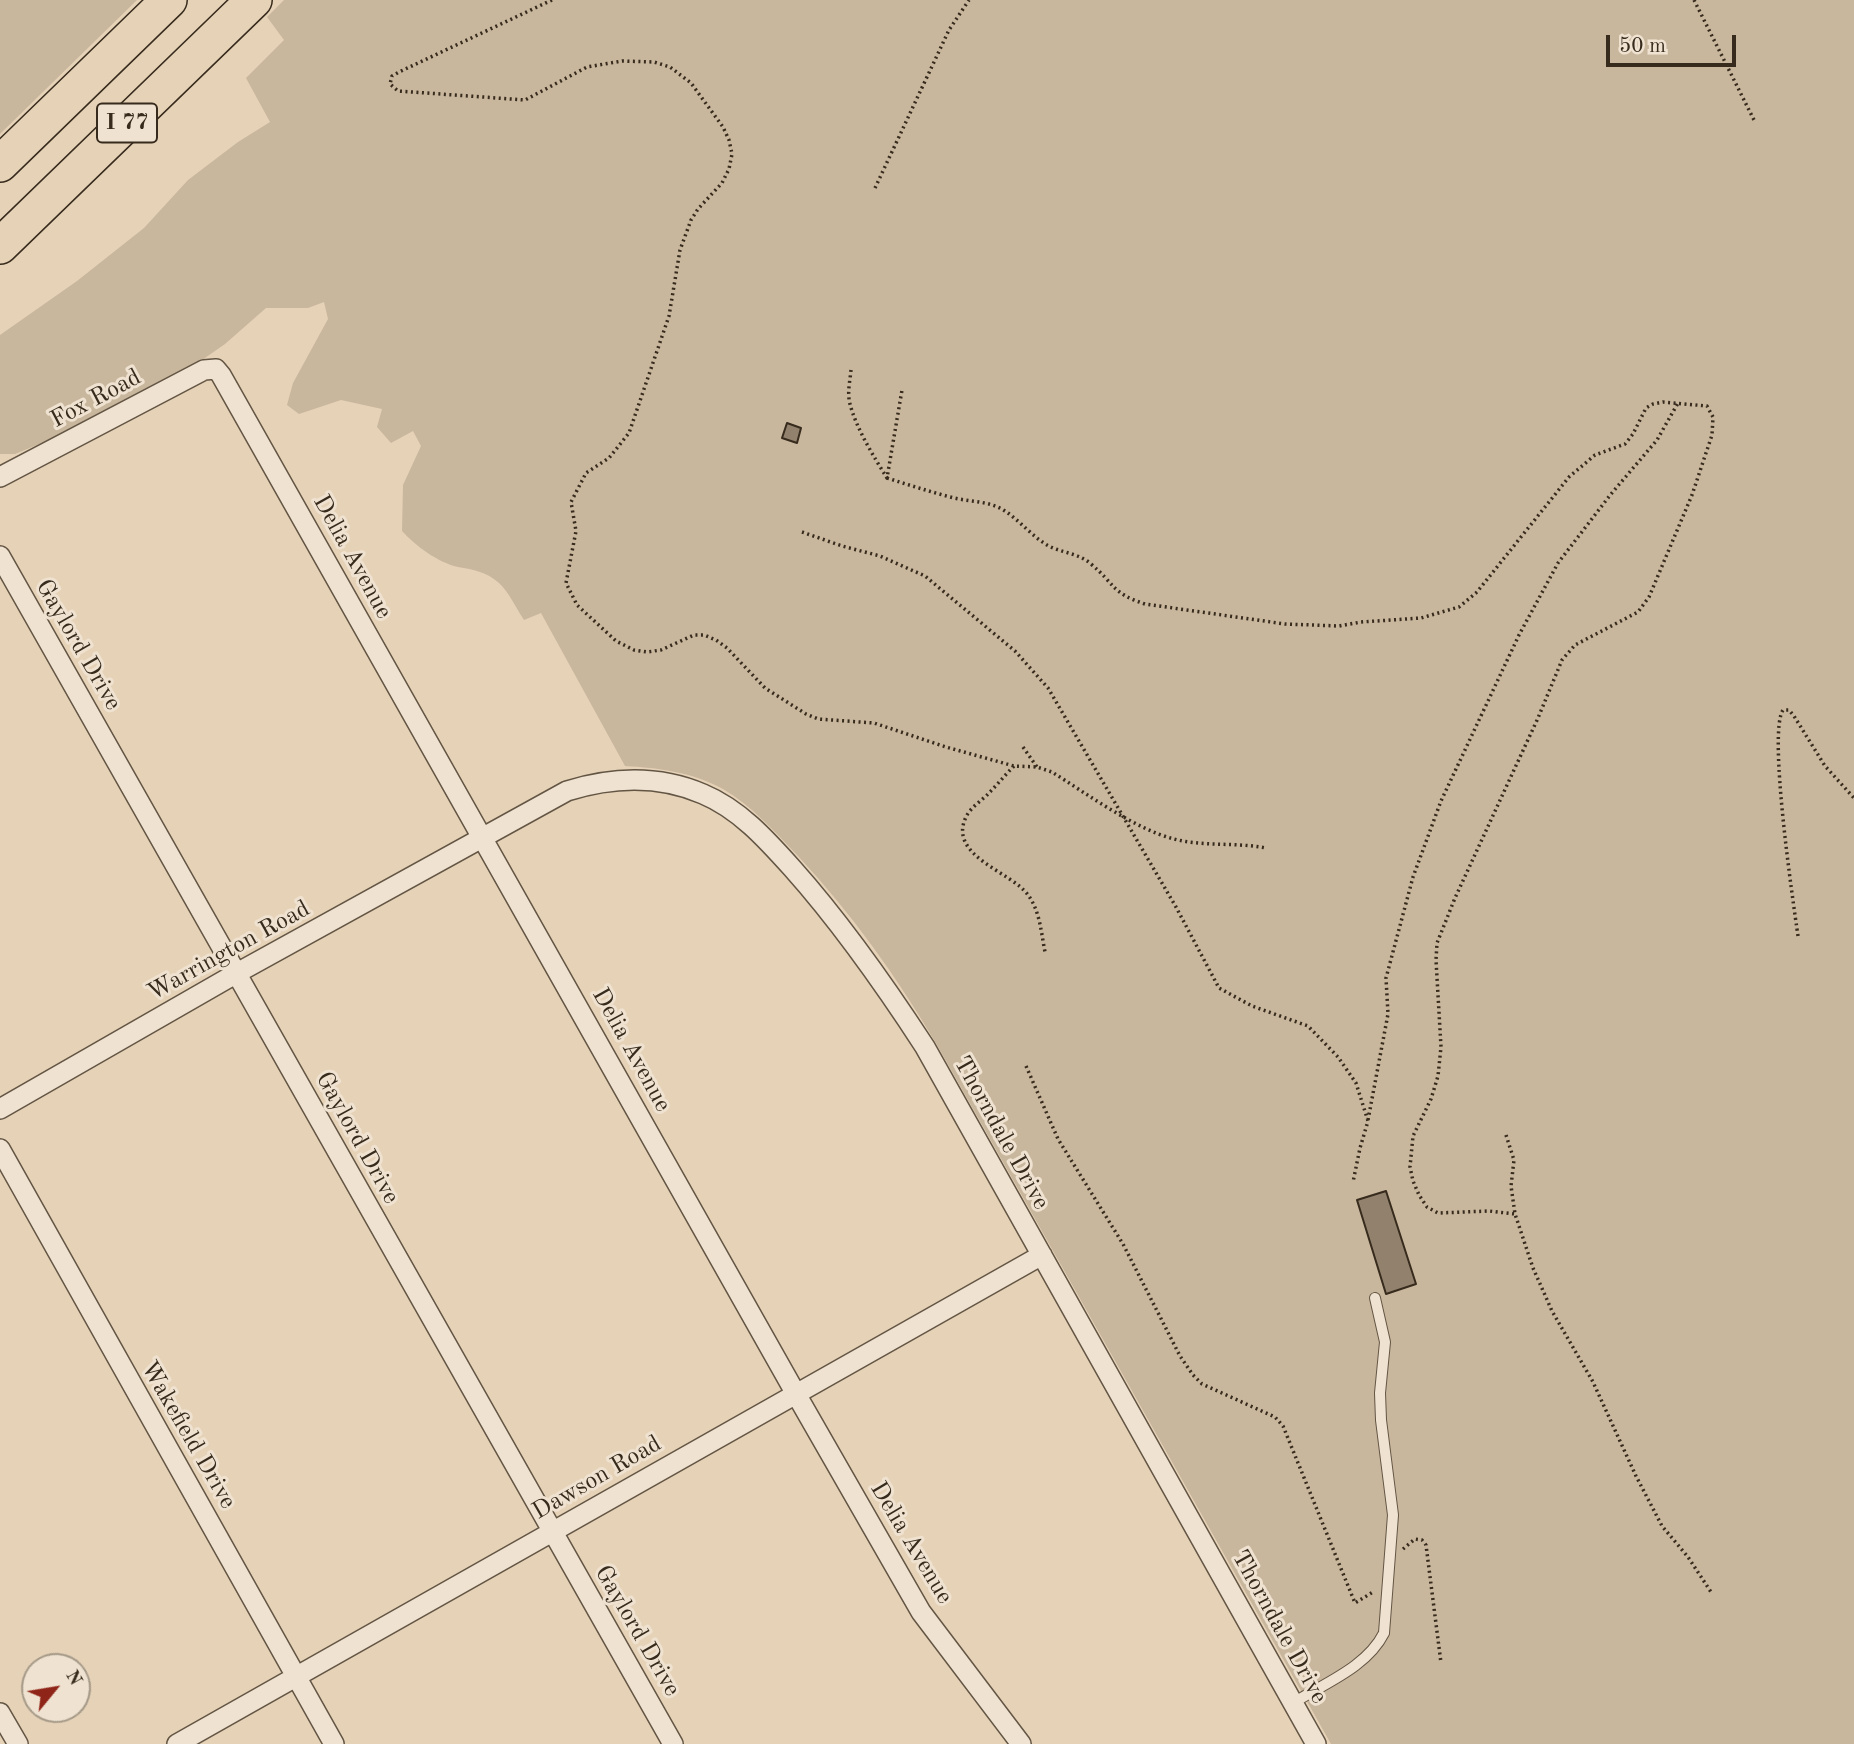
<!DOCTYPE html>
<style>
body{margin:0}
#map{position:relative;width:1854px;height:1744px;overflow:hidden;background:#e6d2b7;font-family:"Old Standard TT",serif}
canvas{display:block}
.north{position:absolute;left:21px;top:1653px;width:70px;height:70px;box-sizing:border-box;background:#efe2d0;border:2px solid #a59988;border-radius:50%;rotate:60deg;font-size:19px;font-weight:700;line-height:28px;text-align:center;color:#372b1d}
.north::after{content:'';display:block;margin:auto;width:24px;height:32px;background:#8f2418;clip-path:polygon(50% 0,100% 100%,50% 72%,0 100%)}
.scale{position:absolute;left:1606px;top:35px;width:130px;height:32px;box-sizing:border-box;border:4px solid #372b1d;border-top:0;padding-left:9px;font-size:21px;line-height:24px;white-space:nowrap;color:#372b1d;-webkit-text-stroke:5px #efe2d0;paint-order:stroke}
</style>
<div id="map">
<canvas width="1854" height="1744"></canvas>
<div class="north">N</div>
<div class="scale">50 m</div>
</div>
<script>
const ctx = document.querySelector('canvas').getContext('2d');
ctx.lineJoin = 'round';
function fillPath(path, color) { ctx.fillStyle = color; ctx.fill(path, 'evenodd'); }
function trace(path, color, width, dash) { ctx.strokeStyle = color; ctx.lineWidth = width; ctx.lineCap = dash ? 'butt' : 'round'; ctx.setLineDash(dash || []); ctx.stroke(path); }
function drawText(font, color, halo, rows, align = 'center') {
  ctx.font = font + ' "Old Standard TT",serif'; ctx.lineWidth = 6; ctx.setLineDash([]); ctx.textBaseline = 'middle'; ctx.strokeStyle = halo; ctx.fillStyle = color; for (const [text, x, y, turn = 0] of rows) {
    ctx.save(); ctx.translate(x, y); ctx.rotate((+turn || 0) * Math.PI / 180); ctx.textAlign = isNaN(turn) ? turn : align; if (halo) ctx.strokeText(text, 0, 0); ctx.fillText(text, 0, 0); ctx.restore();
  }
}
fillPath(new Path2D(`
 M0,0H137L0,134Z
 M284,0H1854V1744H1331L937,1045C897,977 852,914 798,856C775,832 752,806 723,789C692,772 659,768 625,766L541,613L524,620C516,608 509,592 499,583C485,571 474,570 458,567C437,562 416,546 402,531L403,485L421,446L413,431L391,443L377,427L382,409L341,400L299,414L287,405L293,383L328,319L324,302L308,308H266L225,344L169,383L83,426L15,454H0V335L77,281L144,228L188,180L238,142L270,122L246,78L284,40L267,17Z`), '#c8b69d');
const building = new Path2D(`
 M787,423L801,428L797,443L782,438Z
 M1386,1191L1416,1284L1386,1294L1357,1200Z`);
fillPath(building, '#92826d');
trace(building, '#372b1d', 2);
const lane = new Path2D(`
 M1293,1703C1325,1683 1367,1667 1384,1633L1393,1515L1381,1420L1380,1393L1385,1342L1375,1298`);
const street = new Path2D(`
 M0,477L204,370L216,369L221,375L796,1394L921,1612L1021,1744
 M0,556L673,1744
 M0,1109L237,973L567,791C612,777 659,775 703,794C739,809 766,839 792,868C842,924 884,984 925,1047L1316,1744
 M0,1149L334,1744
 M0,1713L18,1744
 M177,1744L1042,1255`);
const highway = new Path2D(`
 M0,164L169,0
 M0,246L254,0`);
trace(lane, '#635544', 12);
trace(street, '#635544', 22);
trace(highway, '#372b1d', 38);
trace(new Path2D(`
 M552,0L399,72L392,76L390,84L398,91L525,100L587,67L622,61L654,62L670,67L691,83L723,127L729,140L732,154L729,169L722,183L698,209L691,220L680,250L669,316L629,433L609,458L586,473L571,502L576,531L566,583L577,605L616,641L634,650L647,652L661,650L694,635H704L716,640L727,648L765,688L806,714L818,719L874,723L946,747L1014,766L1037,767L1052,772C1087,794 1135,829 1174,839C1205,847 1235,842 1266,848
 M1694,0L1754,120
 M875,188L949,30L969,0
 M851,370C850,381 847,393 850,404C856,428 874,457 887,478L902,390
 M887,478C909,485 931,492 954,498C972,502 990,501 1005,511C1020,521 1032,536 1047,545C1061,553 1079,553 1091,564C1115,584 1111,593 1145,604L1285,624L1339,626L1361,622L1421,618L1459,607L1477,592L1569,477L1595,455L1625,444L1633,434L1646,408L1653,404L1663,402L1707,406L1713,417L1712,435L1692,495L1649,597L1638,612L1575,645L1562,660L1538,718L1455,898L1437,943L1436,960L1441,1047L1438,1076L1431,1099L1413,1136L1410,1167L1413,1181L1419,1195L1427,1207L1438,1213L1489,1211L1515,1214
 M802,532L842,546L880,556L925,576L1015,651L1048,688L1176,907L1219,988L1252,1006L1308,1026L1338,1057L1356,1083L1368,1121L1360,1148L1353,1182
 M1023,747L1037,767
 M1014,766C1005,775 997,785 988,794C981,801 970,808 966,817C947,856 1012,872 1028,895C1040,911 1041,932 1045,952
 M1798,936C1793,901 1768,732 1783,710H1789L1794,716L1825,766L1854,798
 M1026,1066L1058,1139L1123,1244L1180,1356L1193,1375L1202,1384L1275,1417L1283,1426L1355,1603L1373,1592
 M1368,1120L1388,1014L1386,978L1413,877L1441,801L1519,635L1558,563L1611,494L1657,440L1678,403
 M1506,1135L1514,1160L1511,1186L1515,1214L1533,1268L1552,1311L1593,1382L1636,1476L1662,1526L1688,1557L1711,1592
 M1403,1549L1415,1539L1422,1540L1426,1545L1441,1663`), '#372b1d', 3.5, [2, 3.5]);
trace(lane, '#efe2d0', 10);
trace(street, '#efe2d0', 19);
trace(highway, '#e6d2b7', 35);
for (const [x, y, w] of [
 [127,123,60]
]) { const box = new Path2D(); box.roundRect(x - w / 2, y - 19.5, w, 39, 5); ctx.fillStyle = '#efe2d0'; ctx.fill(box); trace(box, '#372b1d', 2); }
drawText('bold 23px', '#372b1d', null, [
 ["I 77",127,123]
]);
drawText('24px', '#372b1d', '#efe2d0', [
 ["Fox Road",96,399,-28],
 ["Delia Avenue",352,557,61],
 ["Gaylord Drive",78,645,60],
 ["Warrington Road",229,951,-29],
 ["Delia Avenue",631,1050,61],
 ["Thorndale Drive",1001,1133,61],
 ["Gaylord Drive",357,1138,61],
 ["Wakefield Drive",188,1435,60],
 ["Dawson Road",597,1478,-30],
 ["Delia Avenue",911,1543,59],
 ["Thorndale Drive",1279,1627,61],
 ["Gaylord Drive",637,1631,60]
]);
</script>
